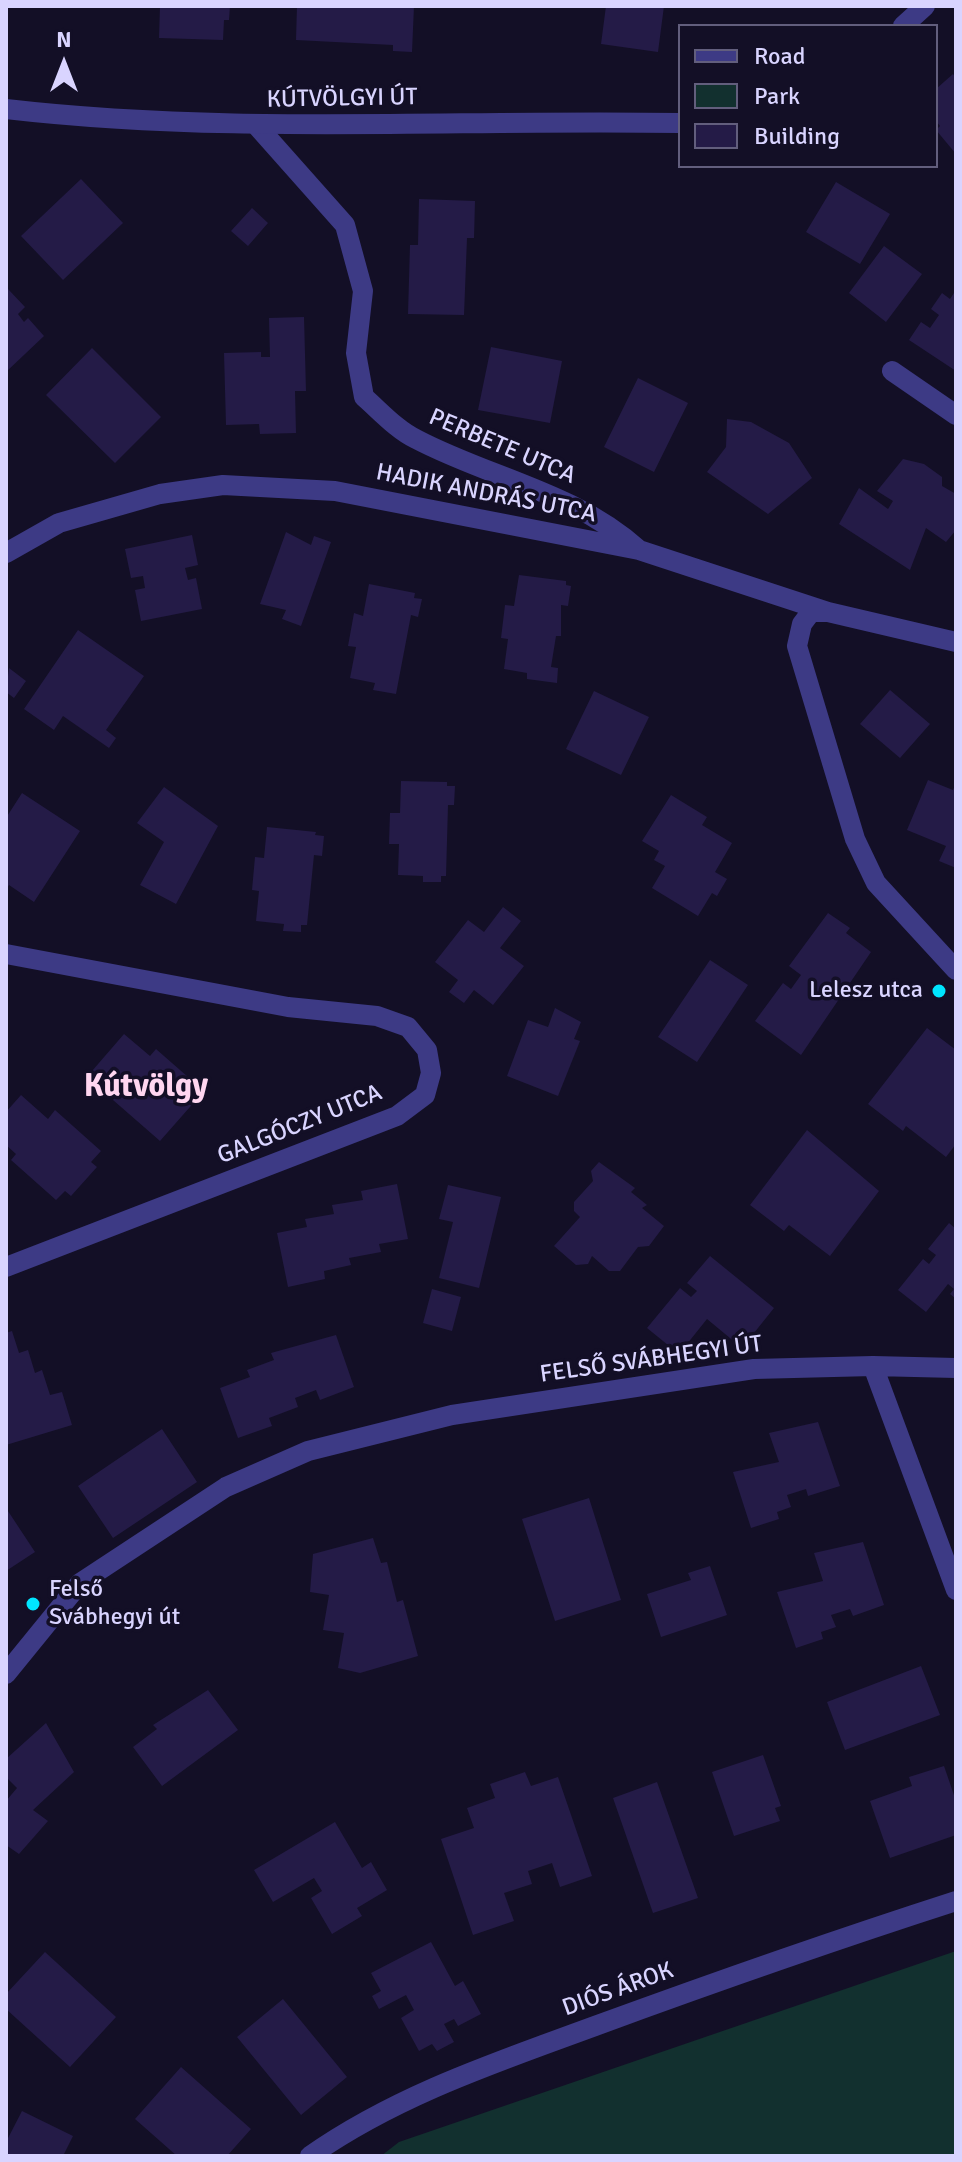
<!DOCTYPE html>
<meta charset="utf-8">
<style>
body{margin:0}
#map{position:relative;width:962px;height:2162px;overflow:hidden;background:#130f26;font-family:Signika,sans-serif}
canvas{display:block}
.frame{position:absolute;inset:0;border:8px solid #d9d4ff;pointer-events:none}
.legend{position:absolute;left:678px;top:24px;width:260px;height:144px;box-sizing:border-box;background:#130f26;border:2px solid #625e7d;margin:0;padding:10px 14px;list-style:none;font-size:24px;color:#d9d4ff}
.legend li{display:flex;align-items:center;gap:16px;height:40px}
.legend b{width:40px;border:2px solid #625e7d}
.north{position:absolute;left:24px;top:24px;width:80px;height:80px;-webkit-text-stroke:6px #130f26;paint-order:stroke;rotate:0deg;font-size:22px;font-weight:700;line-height:32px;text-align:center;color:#d9d4ff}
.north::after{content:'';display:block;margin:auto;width:28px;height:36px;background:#d9d4ff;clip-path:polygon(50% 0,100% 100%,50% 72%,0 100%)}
</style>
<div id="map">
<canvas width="962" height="2162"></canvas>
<div class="frame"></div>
<ul class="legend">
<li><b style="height:10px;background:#3d3a85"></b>Road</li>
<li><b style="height:22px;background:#12302f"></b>Park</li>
<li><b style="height:22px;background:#241b47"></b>Building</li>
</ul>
<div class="north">N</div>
</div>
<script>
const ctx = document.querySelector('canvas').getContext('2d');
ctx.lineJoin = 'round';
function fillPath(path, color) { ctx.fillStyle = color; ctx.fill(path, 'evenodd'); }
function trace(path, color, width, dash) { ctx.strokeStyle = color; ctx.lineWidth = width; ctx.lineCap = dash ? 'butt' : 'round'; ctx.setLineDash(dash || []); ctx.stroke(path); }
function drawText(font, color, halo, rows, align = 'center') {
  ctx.font = font + ' Signika,sans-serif'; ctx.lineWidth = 7; ctx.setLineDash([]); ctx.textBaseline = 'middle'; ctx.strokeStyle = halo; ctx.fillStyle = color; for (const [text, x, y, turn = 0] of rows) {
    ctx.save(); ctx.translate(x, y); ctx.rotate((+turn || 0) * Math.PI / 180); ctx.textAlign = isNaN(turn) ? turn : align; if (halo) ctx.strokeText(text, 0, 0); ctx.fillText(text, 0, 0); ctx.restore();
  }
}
fillPath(new Path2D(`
 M956,1951V2156H381L399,2142Z`), '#12302f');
fillPath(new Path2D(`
 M160,6H230L229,20H224L223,40L159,38Z
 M297,6H414L412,52L393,51V45L296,40Z
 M606,6H664L658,52L601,44Z
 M953,74L956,78V154L936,130L940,126L936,121V89Z
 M81,179L123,223L63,280L21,236Z
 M836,182L890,214L860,264L806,232Z
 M419,199L475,201L474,238H467L464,315L408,314L410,245H418Z
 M252,208L268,223L248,246L231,231Z
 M884,246L922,274L886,322L849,293Z
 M8,289L25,307L18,314L24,322L28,318L44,336L6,372Z
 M956,290V371L909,340L921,322L930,328L939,315L931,309L942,293L950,299Z
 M304,317L306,391H295L296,433L260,434L259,424L226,425L224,353L261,352V357H270L269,318Z
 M491,347L562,361L550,423L478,410Z
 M92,348L161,417L115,463L46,395Z
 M638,378L688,403L654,472L604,447Z
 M727,419L751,422L789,443L812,478L768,514L707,472L726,447Z
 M903,459L924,464L942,477V486L956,494V530L946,542L926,528L910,570L839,524L859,488L888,509L893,501L877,491Z
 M286,532L311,545L314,536L331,542L301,626L282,619L286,610L260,604Z
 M192,535L198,565L185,568L188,580L196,578L202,609L141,621L135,590L145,588L143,576L131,578L125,549Z
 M519,575L566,581V585L571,586L568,606L561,605V636H556L551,667L558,668L557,683L527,679V673L504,669L508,639L501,638L505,605L514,606Z
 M369,584L415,593L414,598L422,599L418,617L411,615L396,694L373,690L375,683L350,678L356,647L348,646L354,613L363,616Z
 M78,630L144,676L106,730L116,738L109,748L63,716L54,730L24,709Z
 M9,668L26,681L14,698L6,692Z
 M890,690L930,724L900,758L860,724Z
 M594,691L649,717L621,775L566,749Z
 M928,780L953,790L956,783V868L939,861L946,846L907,830Z
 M401,781L447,782V786H455L454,805H448L446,876H441V882H423V876L398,875L399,844H389L390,813H400Z
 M164,787L218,826L176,904L140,885L164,842L137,823Z
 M22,793L80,831L34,902L9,885L6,890V818Z
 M671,795L707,817L702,825L732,843L715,872L727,879L717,896L712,893L698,916L652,888L665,866L654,860L659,851L642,841Z
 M267,827L316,832L315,835L324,836L322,856L314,855L307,925H301V932L283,931L284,924L256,921L259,891L252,890L255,857L264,858Z
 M503,907L521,921L500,948L524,966L493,1005L474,990L464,1003L449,992L458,980L435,962L468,920L484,932Z
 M828,913L850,928L846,933L871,952L801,1055L755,1021L783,983L791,989L801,975L789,966Z
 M710,960L748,985L697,1062L658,1037Z
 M555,1008L581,1022L574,1039L580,1041L558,1096L507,1076L528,1020L548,1027Z
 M927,1028L956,1050V1144L946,1157L906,1126L903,1131L868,1104Z
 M124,1034L150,1056L156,1049L204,1091L160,1141L113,1100L118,1094L92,1071Z
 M21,1095L48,1119L55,1110L101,1151L91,1162L97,1167L71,1196L65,1191L56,1200L11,1160L16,1154L6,1145V1112Z
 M807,1130L879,1191L830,1256L789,1225L784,1231L750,1205Z
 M599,1162L635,1188L631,1192L647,1205L642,1208L664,1226L649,1246L638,1247L620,1271H609L592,1256L588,1264L576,1265L554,1246L580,1217L574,1211V1202L593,1181L591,1171Z
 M397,1184L408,1239L379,1244L381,1252L349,1258L351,1265L324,1271L325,1279L288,1287L277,1233L307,1227L305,1219L334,1214L332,1205L363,1200L361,1191Z
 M448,1185L501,1197L479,1288L439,1278L453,1222L439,1219Z
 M949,1223L956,1229V1299L950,1294L954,1289L948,1284L926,1312L898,1290L923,1259L929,1264L936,1255L928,1249Z
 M710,1256L774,1308L742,1348L707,1319L679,1354L647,1328L680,1288L691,1297L697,1291L687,1283Z
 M432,1289L461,1297L452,1331L423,1323Z
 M12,1331L19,1353L28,1350L35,1373L42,1370L50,1395L62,1392L72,1425L6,1445V1333Z
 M336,1335L354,1387L320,1400L316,1390L295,1398L298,1407L269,1418L272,1426L238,1438L220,1388L250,1377L247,1370L274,1360L271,1353Z
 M818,1422L840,1486L808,1496L806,1489L787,1495L791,1507L777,1512L779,1519L751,1528L733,1472L779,1462L769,1433Z
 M162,1429L197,1482L113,1538L78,1486Z
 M589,1498L621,1600L555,1621L522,1519Z
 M6,1508L35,1552L6,1571Z
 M373,1538L381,1563L387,1562L397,1602L403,1600L418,1656L360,1673L338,1668L344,1633L323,1630L329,1595L310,1592L313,1554Z
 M863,1542L884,1605L853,1616L850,1609L831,1615L836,1627L821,1632L823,1639L796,1648L777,1592L823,1581L814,1553Z
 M710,1566L727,1615L661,1637L647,1594L691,1580L688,1573Z
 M921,1666L940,1715L845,1750L827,1702Z
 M208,1690L238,1730L162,1786L133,1747L157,1729L153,1725Z
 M46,1723L74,1772L33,1810L48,1821L19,1854L6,1845V1801L17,1788L6,1777V1759Z
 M763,1755L781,1806L775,1808L780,1821L734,1836L712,1772Z
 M944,1766L956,1801V1835L890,1858L870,1801L912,1786L909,1777Z
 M525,1772L531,1786L558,1777L592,1876L560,1887L552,1863L528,1871L532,1884L504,1893L514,1921L473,1935L441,1839L474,1828L467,1808L495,1798L490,1784Z
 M657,1782L698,1898L653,1913L613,1798Z
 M335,1822L362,1868L371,1862L387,1890L357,1908L362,1916L332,1934L311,1898L322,1891L314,1878L273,1902L254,1870Z
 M431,1942L455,1986L463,1981L481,2014L458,2026L454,2019L444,2024L454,2042L437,2051L432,2044L419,2051L401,2018L414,2010L406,1995L379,2009L372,1996L381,1991L371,1973Z
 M45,1952L116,2017L70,2067L6,2009V1994Z
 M283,1999L347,2077L301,2115L237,2037Z
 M181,2067L251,2129L227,2156H177L135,2119Z
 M22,2111L73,2136L63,2156H6V2142Z`), '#241b47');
trace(new Path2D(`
 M258,127L345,225L363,291L356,353L364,397C380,411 397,430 416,439C490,478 575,492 639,550
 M892,371L956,415
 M6,553L59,523L160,494L223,485L335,491L639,550L828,612L956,642
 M828,612H811L802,624L797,646L855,839L876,883L956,970
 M6,954L288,1007L377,1016L408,1027L427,1050L431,1073L425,1095L397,1116L6,1267
 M873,1366L956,1590
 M6,1674L80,1583L226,1487L308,1451L452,1415L754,1369L873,1366L956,1368
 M310,2156C397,2095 497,2062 595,2026C715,1982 835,1940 956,1901`), '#3d3a85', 20);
trace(new Path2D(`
 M903,26L925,6
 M6,109C230,135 455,119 680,123`), '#3d3a85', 20);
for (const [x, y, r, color] of [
 [939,991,8,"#00e5ff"],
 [33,1604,8,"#00e5ff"]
]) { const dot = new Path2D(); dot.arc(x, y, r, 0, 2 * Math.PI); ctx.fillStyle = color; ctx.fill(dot); trace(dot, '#130f26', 3); }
drawText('24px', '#d9d4ff', '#130f26', [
 ["KÚTVÖLGYI ÚT",342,99,-1],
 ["PERBETE UTCA",502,447,23],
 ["HADIK ANDRÁS UTCA",486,494,11],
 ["GALGÓCZY UTCA",300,1125,-22],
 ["FELSŐ SVÁBHEGYI ÚT",651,1360,-8],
 ["DIÓS ÁROK",618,1990,-20]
]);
drawText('24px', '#d9d4ff', '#130f26', [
 ["Lelesz utca",923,991],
 ["Felső",49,1590,"left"],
 ["Svábhegyi út",49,1618,"left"]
], 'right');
drawText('bold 32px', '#ffd6f0', '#130f26', [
 ["Kútvölgy",146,1088]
]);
</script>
